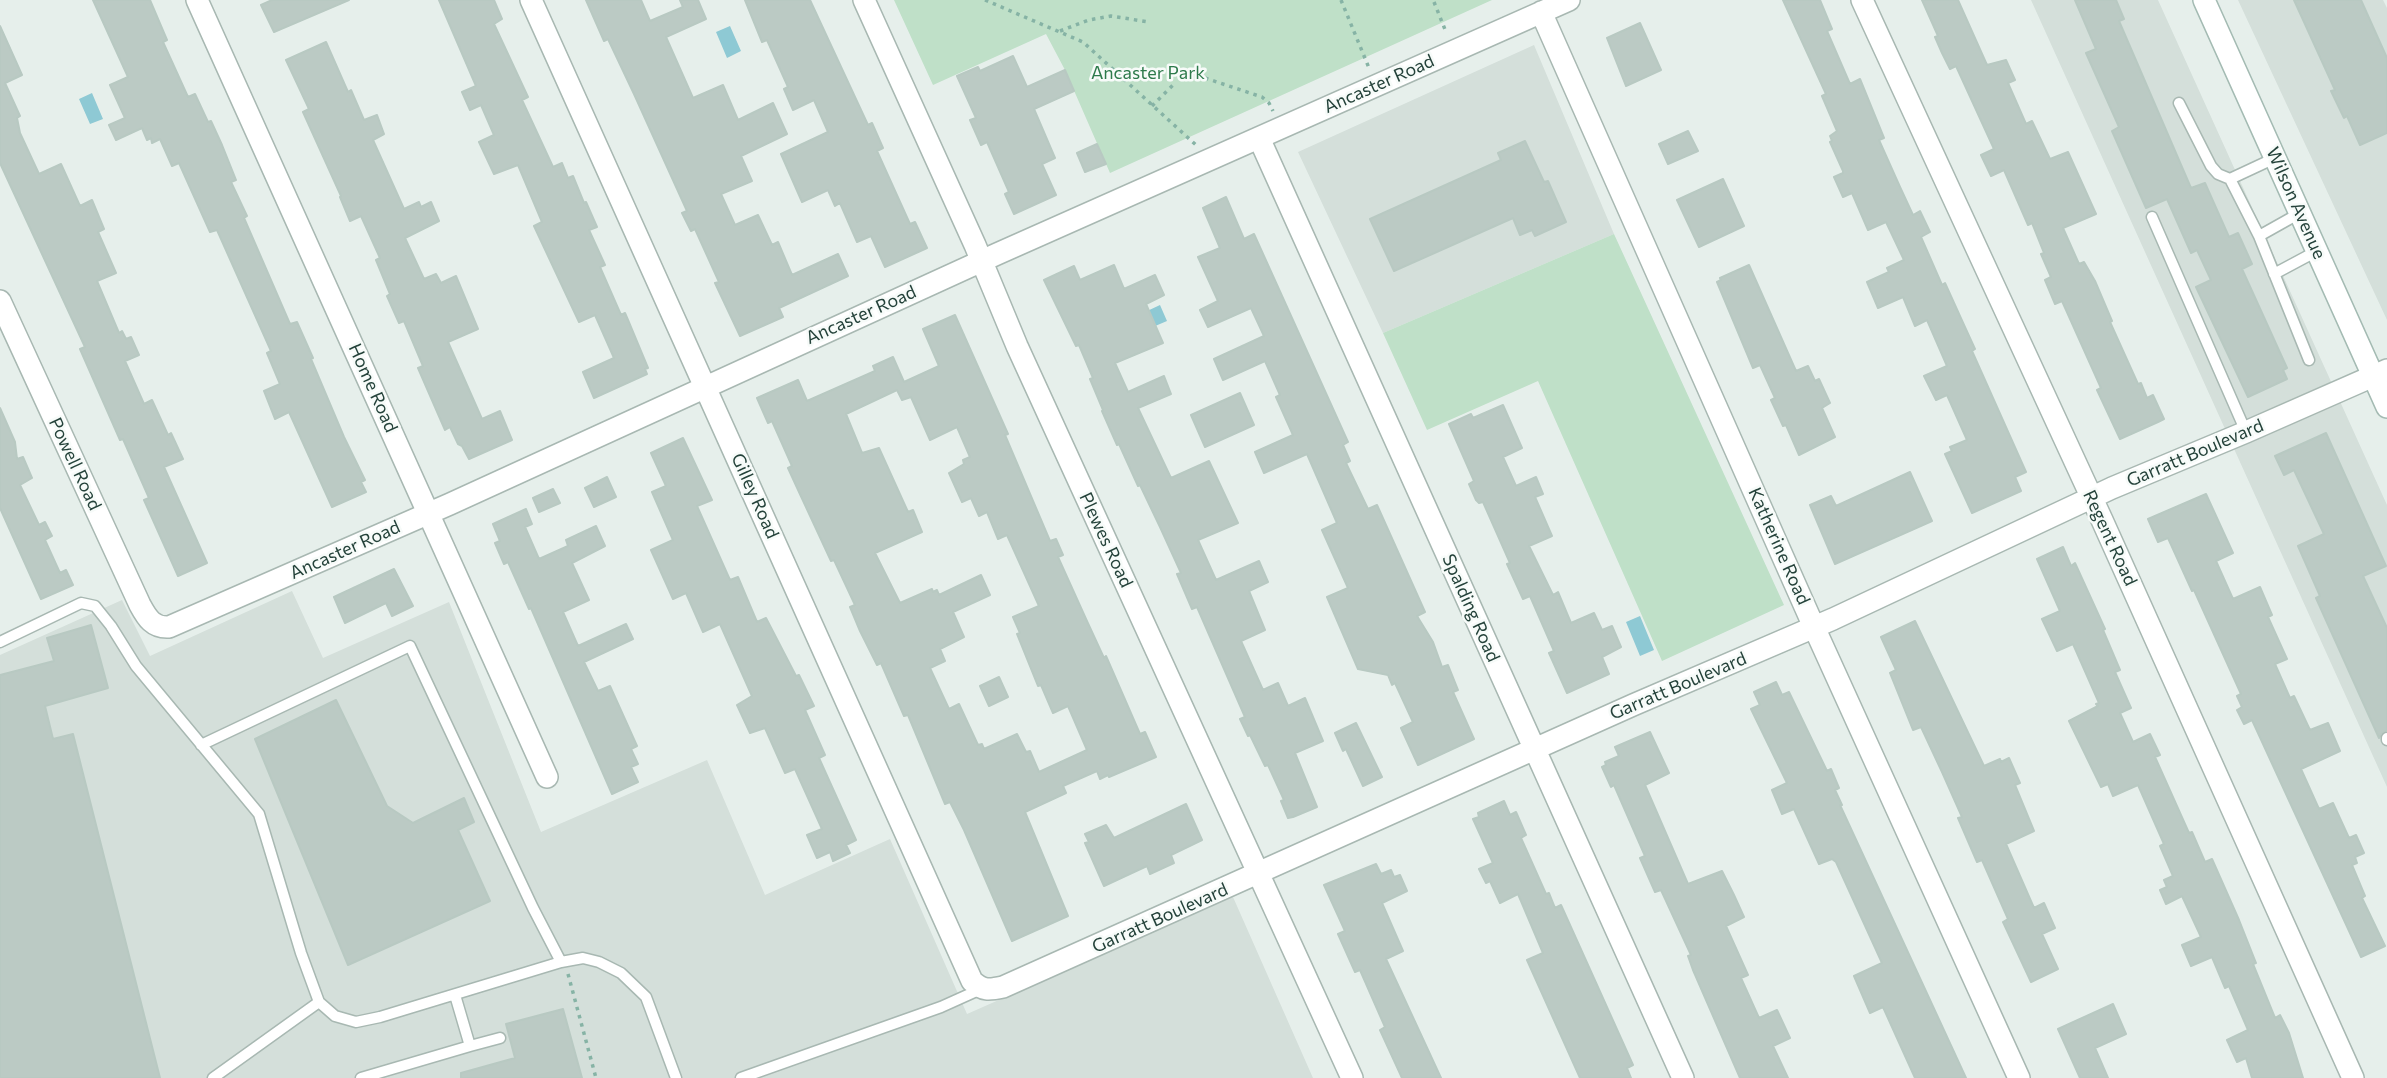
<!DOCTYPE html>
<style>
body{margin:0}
canvas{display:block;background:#e6efeb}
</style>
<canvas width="2387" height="1078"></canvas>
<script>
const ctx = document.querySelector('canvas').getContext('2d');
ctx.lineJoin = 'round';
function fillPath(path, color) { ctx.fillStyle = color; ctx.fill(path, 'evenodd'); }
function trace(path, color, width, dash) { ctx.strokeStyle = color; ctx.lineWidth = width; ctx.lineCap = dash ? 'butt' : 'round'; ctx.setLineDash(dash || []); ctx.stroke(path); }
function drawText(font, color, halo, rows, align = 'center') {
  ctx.font = font + ' Commissioner,sans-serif'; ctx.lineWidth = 5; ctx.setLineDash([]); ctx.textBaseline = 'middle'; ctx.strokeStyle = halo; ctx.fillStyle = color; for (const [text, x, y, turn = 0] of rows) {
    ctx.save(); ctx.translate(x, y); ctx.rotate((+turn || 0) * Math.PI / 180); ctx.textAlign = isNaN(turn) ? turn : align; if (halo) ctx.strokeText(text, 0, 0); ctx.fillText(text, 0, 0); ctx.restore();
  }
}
fillPath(new Path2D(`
 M2031,0H2158L2387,505V787Z
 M2238,0H2383L2387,8V320Z
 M1534,45L1614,234L1383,333L1298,152Z
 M292,591L323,658L449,602L541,832L707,760L765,895L890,839L967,1014L1233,897L1313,1078H0V655L122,600L150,656Z`), '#d4dfda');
fillPath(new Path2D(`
 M894,0H1492L1110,173L1065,70L1046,34L933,85Z
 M1614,234L1784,605L1662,661L1538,381L1427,430L1383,333Z`), '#bfe0c8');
fillPath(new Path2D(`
 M730,26L741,51L727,58L716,32Z
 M92,93L103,119L90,124L79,99Z
 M1160,305L1167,321L1134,335L1128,320Z
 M1640,616L1654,650L1640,656L1626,622Z`), '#8ec9d4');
const building = new Path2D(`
 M93,0H150L167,40L163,42L188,97L195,94L208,122L211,121L222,145L236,180L231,182L247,216L244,218L290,324L297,322L313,358L311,359L344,437L365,480L361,482L366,492L332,507L289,412L275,419L264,391L280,384L267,353L271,351L217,230L210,232L179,163L172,166L160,139L152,143L151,138L147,140L142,128L116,140L109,125L125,118L110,85L128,77Z
 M272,0H349L274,32L261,5Z
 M439,0H494L502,19L494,24L528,97L522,100L553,167L562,163L568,178L573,176L584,203L586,202L597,227L589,230L605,265L600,267L621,315L625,313L628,320L648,368L645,369L647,374L594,398L583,372L614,358L595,315L579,322L534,226L542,222L518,165L494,174L479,142L494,135L481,105L470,110L462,92L476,86Z
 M586,0H641L650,21L683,7L680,0H698L706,19L666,37L693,98L723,85L738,120L773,103L787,134L741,156L752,181L721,194L735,225L758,215L772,245L778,242L792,275L838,254L848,276L779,308L783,317L740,336L715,283L719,282L695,229L691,231L682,213L687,211L634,94L608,39L604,41Z
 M745,0H810L868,125L872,123L883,148L877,151L910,224L915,222L927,248L885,267L871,236L857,242L840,203L835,206L828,190L802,202L781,154L828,132L814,100L793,110L784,89L788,87L767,40L762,42Z
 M1783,0H1820L1832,29L1827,31L1850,84L1860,79L1884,138L1879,140L1900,187L1913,215L1920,211L1930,232L1921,237L1942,285L1945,283L1964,325L1975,349L1972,351L2026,472L2015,477L2021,491L1972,513L1945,454L1952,451L1950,447L1967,440L1947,395L1936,400L1924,376L1947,366L1927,320L1915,326L1903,297L1878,308L1867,282L1889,272L1887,268L1904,260L1886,222L1868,230L1852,193L1843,197L1834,177L1843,173V171L1830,142L1832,141L1830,136L1837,131L1822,96L1826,94Z
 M1922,0H1958L1987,65L2006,60L2015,80L2008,83L2026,124L2032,121L2050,159L2068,152L2096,214L2063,228L2079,264L2084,262L2095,281L2112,321L2110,322L2138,384L2141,383L2147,398L2153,395L2164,419L2158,422L2120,439L2097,390L2101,388L2062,301L2055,304L2045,280L2051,277L2041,254L2044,253L2032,223L2028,225L2004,170L1991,176L1981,155L1994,149L1956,66L1950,69L1942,53L1935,37L1938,36Z
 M2075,0H2116L2124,19L2119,21L2191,188L2205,183L2229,237L2238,233L2252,264L2242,269L2287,368L2283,370L2287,379L2248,397L2196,287L2211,280L2197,250L2191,253L2167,199L2146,208L2112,131L2119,127L2086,53L2096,49Z
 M2294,0H2361L2387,58V133L2360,145L2347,116L2344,118L2331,91L2335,90Z
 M1640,23L1661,70L1626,86L1607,38Z
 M0,26L22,75L5,83L20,116L17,118L20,133L39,174L61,164L80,206L92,200L104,229L98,232L116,273L97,281L119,333L122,331L126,339L131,337L139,355L125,361L144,404L152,400L168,435L171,433L183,459L164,467L207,563L178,576L144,500L149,498L123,439L120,440L80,349L85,347L0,163Z
 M326,42L348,92L351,90L364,120L377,115L384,134L373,140L404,209L419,202L421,207L431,202L439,221L405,238L424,279L436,274L441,283L456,276L478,329L448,342L482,419L500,411L512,440L469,459L462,446L458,444L450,427L445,430L418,368L423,366L404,321L399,323L387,296L390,294L376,260L380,258L361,216L350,221L340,197L341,196L303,112L309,109L286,60Z
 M1013,56L1027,87L1065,70L1074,91L1034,109L1055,158L1042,164L1056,195L1014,214L1005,194L1009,192L987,142L981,145L970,120L976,118L957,76L978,67L980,71Z
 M1688,131L1698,151L1668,164L1659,144Z
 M1525,141L1544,182L1548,181L1566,222L1535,236L1532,230L1520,235L1513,218L1394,271L1370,219L1501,160L1498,153Z
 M1097,144L1106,164L1085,172L1077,153Z
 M1723,179L1744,226L1699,247L1677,200Z
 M1226,197L1244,239L1254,234L1348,442L1343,445L1350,461L1346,463L1368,509L1377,505L1425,612L1417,616L1433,642L1442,667L1448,665L1458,690L1453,692L1474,739L1418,765L1401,728L1413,722L1395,683L1392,685L1388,675L1358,669L1327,597L1348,588L1322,530L1337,523L1307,454L1264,473L1255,452L1293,435L1276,397L1280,395L1265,361L1223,380L1214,359L1264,336L1251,308L1208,327L1200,310L1218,301L1198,257L1220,248L1203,208Z
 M1114,265L1124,289L1155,275L1164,295L1146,304L1163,343L1115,363L1128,392L1164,376L1171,394L1138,408L1171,478L1209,461L1238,523L1198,540L1216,580L1259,561L1268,582L1249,591L1265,630L1241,641L1263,690L1278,683L1288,706L1305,698L1323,741L1295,753L1317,807L1293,817L1288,818L1281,801L1284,800L1268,765L1265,766L1250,735L1248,736L1240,719L1245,717L1197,607L1192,609L1177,574L1181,573L1160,527L1140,485L1138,486L1119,444L1117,445L1102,411L1103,410L1090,379L1093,378L1079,345L1076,346L1044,280L1074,266L1080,280Z
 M1749,265L1796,371L1808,366L1815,381L1819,379L1830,403L1822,408L1835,437L1799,455L1786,425L1783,426L1771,400L1775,398L1760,365L1753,368L1717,282L1721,280L1720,278Z
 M955,315L1008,434L1005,435L1050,541L1056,539L1063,555L1058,557L1086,619L1104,658L1106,656L1140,734L1145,732L1156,757L1109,777L1108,775L1100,779L1097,771L1063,786L1066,793L1025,812L1068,916L1012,941L964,830L950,802L945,804L908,715L904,716L881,663L877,665L860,631L850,607L855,605L834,560L831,561L799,492L788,468L792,466L772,421L768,423L757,398L798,380L807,401L875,371L873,366L893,357L904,382L939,366L923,329ZM897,390L902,400L911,397L930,440L957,427L970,457L963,460L964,464L949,473L962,502L971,498L979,516L987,512L998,539L1007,535L1039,606L1013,617L1020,633L1017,634L1038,686L1041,685L1053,713L1068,706L1087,750L1039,772L1030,751L1026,752L1017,734L984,749L982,744L978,745L959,704L949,709L930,668L945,661L940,649L964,637L953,612L990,595L981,575L939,595L937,590L933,592L932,589L900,603L875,553L922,532L913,510L908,512L879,448L862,453L846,414Z
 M1240,393L1254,425L1205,447L1191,415Z
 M1503,405L1522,448L1503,457L1516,486L1536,477L1543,494L1535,497L1552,536L1529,546L1553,595L1558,592L1571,623L1594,613L1602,630L1612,626L1621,647L1602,657L1609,674L1567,693L1549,653L1554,651L1530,596L1523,599L1507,564L1510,563L1483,502L1479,503L1476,500L1469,484L1474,481L1449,424L1471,414L1473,418Z
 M0,408L15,442L17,459L23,457L32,478L20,485L39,525L45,522L52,536L45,540L60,573L66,570L73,585L41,599L0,508Z
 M2326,433L2386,566L2363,576L2387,628V730L2381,734L2379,738L2316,598L2320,596L2298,546L2324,534L2294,470L2284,475L2275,456Z
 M683,438L712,500L697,506L730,580L738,577L757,622L766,618L796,676L799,675L814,706L805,710L825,755L819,758L856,840L846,845L850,853L833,861L830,852L817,858L807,835L822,829L795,769L785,773L765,728L750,733L737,705L752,696L720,624L703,632L686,593L673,599L651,550L673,540L652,492L666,486L651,453Z
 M1910,472L1932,521L1835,564L1810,505L1831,496L1836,506Z
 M607,477L616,497L594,507L585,488Z
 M553,489L560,503L539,512L533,498Z
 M2206,494L2233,553L2216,561L2233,599L2260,587L2272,615L2268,617L2287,659L2275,664L2290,698L2294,696L2310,730L2328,723L2340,751L2301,769L2319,809L2333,803L2349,838L2356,835L2364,853L2355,857L2357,863L2352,865L2365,896L2362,898L2385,946L2361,957L2252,720L2244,724L2237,710L2242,707L2237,696L2241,694L2194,590L2192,591L2168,538L2158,542L2148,519Z
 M526,509L532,524L525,527L539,559L568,546L566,540L596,526L605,546L572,563L589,600L563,612L578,646L626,624L633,639L584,662L598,691L610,686L637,746L631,749L638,764L631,767L638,782L612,794L531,608L529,609L508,562L504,564L495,543L500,541L493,524Z
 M2063,547L2071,566L2075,563L2105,629L2103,630L2120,670L2115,672L2131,708L2120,713L2133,742L2150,734L2160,755L2155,757L2189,833L2192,832L2205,862L2212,859L2239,920L2256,963L2253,964L2275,1018L2280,1015L2289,1033L2303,1078H2252L2246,1058L2237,1062L2227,1040L2248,1030L2229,986L2225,988L2212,957L2191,966L2182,945L2201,937L2182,896L2166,904L2160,890L2167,887L2164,880L2173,876L2160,846L2164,844L2138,785L2113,796L2108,784L2101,787L2069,721L2098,706L2096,704L2099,703L2073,644L2057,651L2042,619L2060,611L2037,559Z
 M394,569L413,606L392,616L386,603L345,623L334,597Z
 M1915,621L1984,766L2000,759L2001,762L2009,758L2020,783L2015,785L2034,831L2006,844L2034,908L2044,903L2055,928L2042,934L2058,969L2031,982L2003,922L2008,919L1982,860L1977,862L1958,818L1962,817L1942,772L1921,727L1913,730L1890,673L1896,670L1881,637Z
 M91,625L108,688L45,706L53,739L73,734L160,1078H0V675L54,661L47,638Z
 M999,677L1008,697L989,706L980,686Z
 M1776,682L1782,695L1789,692L1827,771L1831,769L1839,788L1835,790L1842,805H1840L1966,1078H1915L1883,1007L1870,1013L1854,976L1882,963L1836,862L1832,859L1819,864L1794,809L1782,814L1772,790L1787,783L1751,709L1760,705L1754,692Z
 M336,700L387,806L413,823L464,798L474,822L458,830L490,901L348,965L255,739Z
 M1356,723L1382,777L1363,786L1346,749L1343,751L1335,733Z
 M1650,732L1669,773L1645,785L1688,884L1722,871L1734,895L1744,917L1726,926L1748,975L1741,978L1759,1018L1777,1010L1790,1038L1773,1046L1788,1078H1740L1693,970L1688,956L1691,955L1661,890L1655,892L1640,858L1645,856L1614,785L1611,787L1602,767L1606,765L1605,762L1619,756L1615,747Z
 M1504,801L1510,815L1516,812L1526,835L1521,838L1546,894L1549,893L1555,908L1561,905L1633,1065L1627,1068L1631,1078H1580L1527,960L1543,953L1518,894L1500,903L1490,881L1486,883L1479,869L1493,863L1473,819L1479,817L1478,813Z
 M1186,804L1202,840L1171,855L1174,863L1150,874L1147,866L1104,886L1085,843L1089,842L1085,834L1106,825L1114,838Z
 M1376,864L1381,874L1391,870L1394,877L1400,875L1407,891L1382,903L1403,951L1386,959L1441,1078H1402L1380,1030L1385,1027L1360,970L1355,972L1338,934L1345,931L1324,885Z
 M2113,1004L2126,1034L2095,1048L2108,1078H2080L2058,1029Z
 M563,1009L582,1078H461V1073L515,1058L506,1024Z`);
fillPath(building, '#bbcac4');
trace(building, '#b8c9c2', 2);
const service = new Path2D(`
 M2179,103L2211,166L2218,174L2230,179
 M2275,158L2230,179L2259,236L2309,360
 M2152,217L2246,432
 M2259,236L2300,213
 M2274,274L2317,251
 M0,642L81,603L95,606L111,626L136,666L259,814L301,953L319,1002L335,1016L356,1022L380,1017L561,962L583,958L599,962L621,973L646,997L676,1078
 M2387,738V740
 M201,745L410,646L533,908L561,962
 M470,1046L500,1038
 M213,1078L319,1002
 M361,1078L470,1046L455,995
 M741,1078L941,1007L981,989`);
const minor = new Path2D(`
 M197,0L547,777
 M531,0L972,981C983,991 989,990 1003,987L1633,705L1833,619L2112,488L2246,432L2387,370
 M864,0L975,245L1017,346L1352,1078
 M1862,0L2102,520L2353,1078
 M1541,12L1814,627L2019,1078
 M1259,138L1683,1078
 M0,301L140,605C147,618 153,628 169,627L450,504L997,254L1569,0`);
const secondary = new Path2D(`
 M2204,0L2387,407`);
trace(service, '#a8b8b2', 13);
trace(minor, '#a8b8b2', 24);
trace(secondary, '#a4bbb3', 24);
trace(new Path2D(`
 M985,0L1083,42L1196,145
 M1341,0L1369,68
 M1434,2L1446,32
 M1060,31L1089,20L1111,16L1149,22
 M1205,78L1262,97L1269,103L1273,111
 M1152,106L1175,83
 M568,974L596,1078`), '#86b3a5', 3.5, [3.5, 5]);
trace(service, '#fff', 10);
trace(minor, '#fff', 21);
trace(secondary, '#fff', 21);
drawText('18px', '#2d7a4b', '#f7fbf9', [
 ["Ancaster Park",1148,73]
]);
drawText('18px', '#24423a', '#f7fbf9', [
 ["Ancaster Road",1379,84,-24],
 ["Wilson Avenue",2296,203,66],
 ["Ancaster Road",861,315,-24],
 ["Home Road",373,388,66],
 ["Garratt Boulevard",2195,453,-23],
 ["Powell Road",75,464,65],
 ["Gilley Road",755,496,66],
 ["Regent Road",2110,538,65],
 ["Plewes Road",1106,540,65],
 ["Katherine Road",1779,546,66],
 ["Ancaster Road",345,550,-24],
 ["Spalding Road",1471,608,66],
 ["Garratt Boulevard",1678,686,-23],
 ["Garratt Boulevard",1160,918,-24]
]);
</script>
